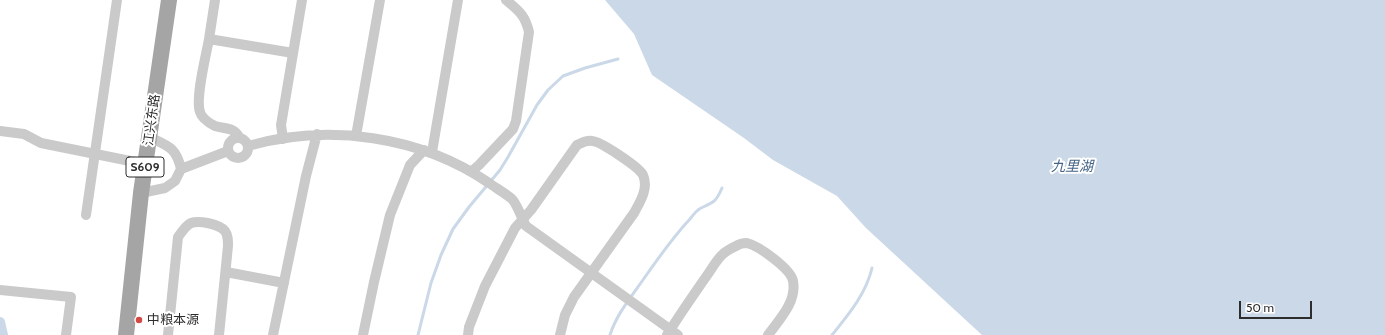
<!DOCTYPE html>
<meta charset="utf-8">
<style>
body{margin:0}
#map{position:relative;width:1385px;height:335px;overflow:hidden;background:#fff;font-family:Cabin,sans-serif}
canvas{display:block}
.scale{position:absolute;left:1239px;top:301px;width:73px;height:18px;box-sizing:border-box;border:2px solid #2d2d2d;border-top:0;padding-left:5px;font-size:12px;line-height:14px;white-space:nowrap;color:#2d2d2d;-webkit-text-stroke:3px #fff;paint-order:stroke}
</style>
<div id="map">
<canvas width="1385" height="335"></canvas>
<div class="scale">50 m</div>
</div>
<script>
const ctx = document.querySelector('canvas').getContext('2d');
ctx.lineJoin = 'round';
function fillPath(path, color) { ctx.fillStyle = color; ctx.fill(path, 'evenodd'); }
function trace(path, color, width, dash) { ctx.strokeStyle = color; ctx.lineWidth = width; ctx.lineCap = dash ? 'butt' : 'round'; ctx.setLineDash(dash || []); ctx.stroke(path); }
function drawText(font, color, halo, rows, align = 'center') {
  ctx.font = font + ' Cabin,"Noto Sans SC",sans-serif'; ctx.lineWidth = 4; ctx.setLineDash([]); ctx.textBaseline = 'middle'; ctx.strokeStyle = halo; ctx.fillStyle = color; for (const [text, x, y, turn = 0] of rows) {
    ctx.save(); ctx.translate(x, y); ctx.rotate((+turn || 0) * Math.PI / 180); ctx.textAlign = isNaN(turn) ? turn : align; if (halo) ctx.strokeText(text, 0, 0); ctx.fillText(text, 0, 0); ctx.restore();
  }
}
fillPath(new Path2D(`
 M605,0H1385V335H982L866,228L837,196L773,160L744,138L652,75L634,34Z`), '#cad8e7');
trace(new Path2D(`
 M418,335L431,283L441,255L453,229L469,207L500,170L508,157L537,105L548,90L563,76L585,68L618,59
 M610,335C617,313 632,296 645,277C659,257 673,237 690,219C693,215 697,210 701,208C714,202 716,202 722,188
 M832,335C848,315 866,294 872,268`), '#cad8e7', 3);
trace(new Path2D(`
 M0,322L3,335`), '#cad8e7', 10);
trace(new Path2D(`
 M215,0L209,39L293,53
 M209,39C206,56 195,98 200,112C202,119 209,123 215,126C225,129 234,127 239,137
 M0,131L24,134L41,143L145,164
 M356,136L380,0
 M228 148a10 10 0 1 1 20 0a10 10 0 1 1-20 0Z
 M283,139L281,125L302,0
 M248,146C329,123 420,136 489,183C496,188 505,193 512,199C517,204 522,219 526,226L678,335
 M432,152L458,0
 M181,169L228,151
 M472,171L479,165L513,129L516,121L529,32C525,15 519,11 506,0
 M141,193L165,188L175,181L181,169C176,147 168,146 149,137
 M86,215L117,0
 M226,272L284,283
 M0,290L71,297L66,335
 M168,335L178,237C182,232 185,226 191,223C199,220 219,224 225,231C228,235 228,240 228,246L219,335
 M273,335L306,176L317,134
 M363,335L374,282L390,215L410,165L424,150
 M468,335L469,327L485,286L515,228L531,210L577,145C582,143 586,140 592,141C600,141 639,167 643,175C649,188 640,202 634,213L574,297L565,315L560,335
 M667,335C680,314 694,294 708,274C713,267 717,259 723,254C726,251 732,248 736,246C739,244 744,243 747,243C759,246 791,269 793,281C797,302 779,320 768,335`), '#cacaca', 10);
trace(new Path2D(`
 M126,335L141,193L169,0`), '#a5a5a5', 16);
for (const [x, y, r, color] of [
 [139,320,4,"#d34840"]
]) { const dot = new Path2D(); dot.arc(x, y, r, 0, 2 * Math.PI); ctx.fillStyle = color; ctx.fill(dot); trace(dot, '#fff', 1.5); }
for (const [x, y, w] of [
 [145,167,38]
]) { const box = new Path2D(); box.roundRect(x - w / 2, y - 10, w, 20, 3); ctx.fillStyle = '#fff'; ctx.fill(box); trace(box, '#2d2d2d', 1); }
drawText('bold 12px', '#2d2d2d', null, [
 ["S609",145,167]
]);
drawText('13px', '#2d2d2d', '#fff', [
 ["江兴东路",152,120,-82]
]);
drawText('13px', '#2d2d2d', '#fff', [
 ["中粮本源",147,320]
], 'left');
drawText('italic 14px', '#446487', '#fff', [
 ["九里湖",1072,167]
]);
</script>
